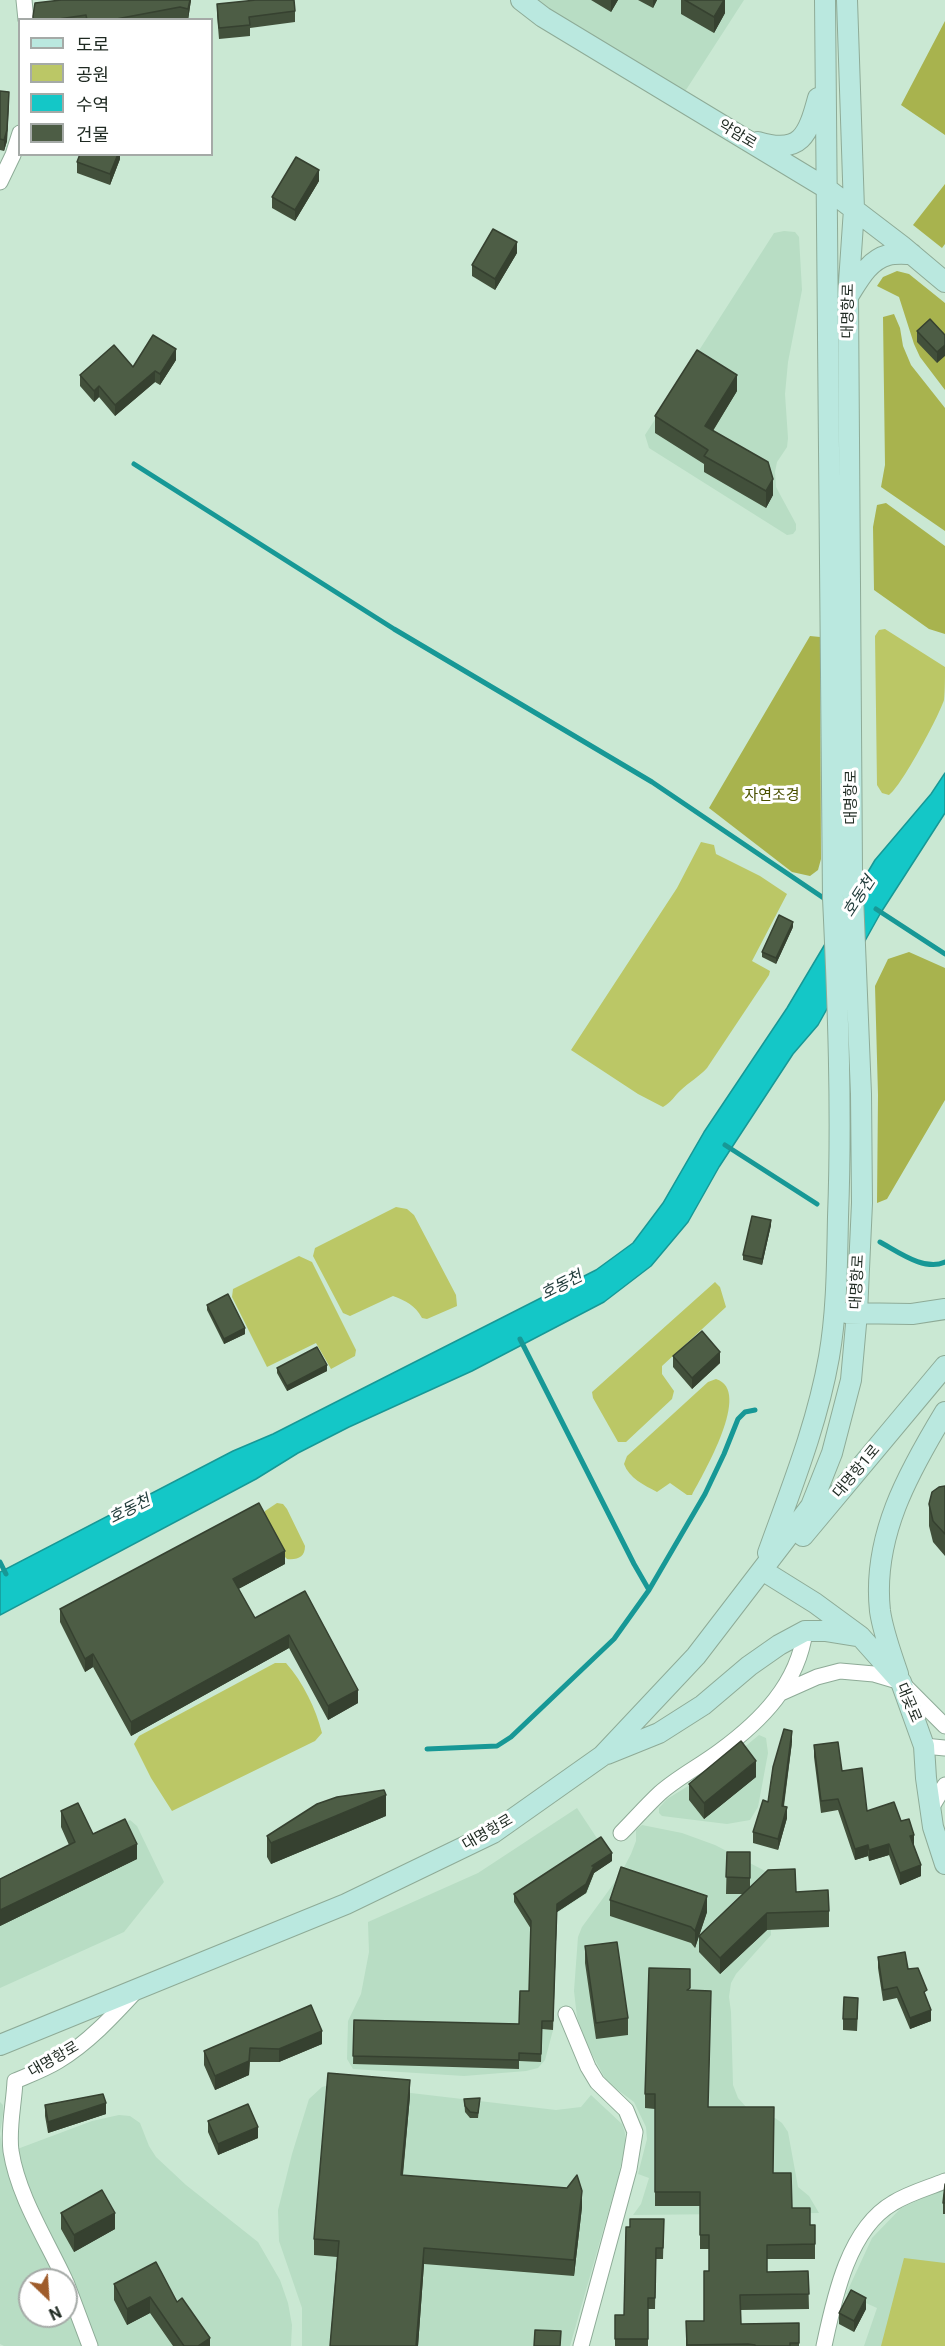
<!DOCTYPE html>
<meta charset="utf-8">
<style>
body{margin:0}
#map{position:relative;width:945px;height:2346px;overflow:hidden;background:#cae8d3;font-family:Roboto,"Noto Sans KR",sans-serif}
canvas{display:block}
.legend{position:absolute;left:18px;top:18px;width:195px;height:138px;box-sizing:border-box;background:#fff;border:2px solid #a5aaa7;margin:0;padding:8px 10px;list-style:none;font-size:18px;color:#1f2a22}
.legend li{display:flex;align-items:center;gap:12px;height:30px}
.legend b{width:30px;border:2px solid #a5aaa7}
.north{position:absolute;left:18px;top:2268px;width:60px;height:60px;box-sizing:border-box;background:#fff;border:2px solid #a5aaa7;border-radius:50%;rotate:155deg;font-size:16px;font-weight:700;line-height:24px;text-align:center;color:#1f2a22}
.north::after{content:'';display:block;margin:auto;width:21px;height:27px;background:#9f5c2b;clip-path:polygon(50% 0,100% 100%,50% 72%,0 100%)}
</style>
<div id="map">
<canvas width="945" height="2346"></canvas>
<ul class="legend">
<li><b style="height:8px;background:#bae8df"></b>도로</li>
<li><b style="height:16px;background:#bbc766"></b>공원</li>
<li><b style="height:16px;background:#14c7c7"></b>수역</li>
<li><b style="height:16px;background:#4d5d45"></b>건물</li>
</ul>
<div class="north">N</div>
</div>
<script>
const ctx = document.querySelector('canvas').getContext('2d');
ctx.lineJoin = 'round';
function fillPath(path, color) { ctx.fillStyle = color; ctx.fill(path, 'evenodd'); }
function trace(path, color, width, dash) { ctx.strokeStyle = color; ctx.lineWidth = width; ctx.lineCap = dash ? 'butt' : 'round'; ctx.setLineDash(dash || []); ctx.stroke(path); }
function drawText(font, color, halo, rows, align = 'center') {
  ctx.font = font + ' Roboto,"Noto Sans KR",sans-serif'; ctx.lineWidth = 6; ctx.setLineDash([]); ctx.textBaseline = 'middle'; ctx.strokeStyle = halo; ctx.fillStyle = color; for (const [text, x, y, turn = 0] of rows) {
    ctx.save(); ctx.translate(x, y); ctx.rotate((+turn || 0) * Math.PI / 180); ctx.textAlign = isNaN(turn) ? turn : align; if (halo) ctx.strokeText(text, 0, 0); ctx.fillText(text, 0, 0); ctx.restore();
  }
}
fillPath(new Path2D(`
 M536,0H744L684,93L552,13Z
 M784,231L795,232L799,237L802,290L788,362L785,394L788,438L787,447L777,462L775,472L776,487L796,524V530L793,534L787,535L649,448L645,435L774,233Z
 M759,1735L766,1738L768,1753L758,1807L750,1820L727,1824L662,1816L659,1813V1808L667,1799L724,1764Z
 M577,1808L612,1861L595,1872L587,1893L557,1913L553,2030L545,2060L538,2068L526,2071L464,2076L353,2069L347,2059L348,2021L361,1994L369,1952L368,1922L478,1873Z
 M130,1820L137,1826L164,1882L124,1932L0,1988V1883Z
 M642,1825L682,1833L715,1845L769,1873L771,1935L736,1974L731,1983L729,1997L731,2012L733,2085L738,2098L755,2117L775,2118L782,2123L788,2132L798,2187L809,2196L819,2213L633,2215L641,2204L649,2178L638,2174L647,2139L646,2127L634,2102L607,2082L587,2045L577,2017L574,1991L578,1937L582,1927L620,1875L631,1854L636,1841V1830Z
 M334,2084L556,2110L581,2107L591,2095L622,2124L625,2133V2146L618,2178L570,2346H302V2308L279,2241L278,2210L292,2154L309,2099L322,2087Z
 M0,2102L3,2105V2114L0,2134L3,2151L20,2148L92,2121L119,2115L130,2116L140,2123L149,2146L156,2157L186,2185L258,2242L280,2280L288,2303L292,2325L291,2346H4L0,2344ZM30,2280H66V2316H30Z
 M945,2188V2346H864L877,2308L846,2294L872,2238L901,2208Z`), '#b8ddc4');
fillPath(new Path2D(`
 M885,629L945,667C945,677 945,691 944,700C939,716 901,787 889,795L882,793L877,785L875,636L879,630Z
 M701,842L714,845L716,854L760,876L787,894L752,961L770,971L769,975L707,1068C699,1077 689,1082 681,1090C674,1096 672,1102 663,1107L638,1094L571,1050L677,888Z
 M396,1207L407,1209L414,1215L456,1295L457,1306L427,1319L422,1318C415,1305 406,1301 393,1296L350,1316L343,1313L313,1256L315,1248Z
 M299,1256L312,1262L356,1350L355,1356L331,1369L316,1343L267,1367L232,1297L233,1289Z
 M715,1282L720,1287L726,1307L662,1366V1374L674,1391L672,1399L626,1442H618L593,1398L592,1392Z
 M716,1379C753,1390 703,1474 692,1495H687L670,1483L657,1492C644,1485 629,1478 624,1464L627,1456L708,1382Z
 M277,1503L283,1504L287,1509L305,1546C305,1557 298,1560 287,1559L283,1555L264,1518L265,1511Z
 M275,1663H286C303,1682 316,1709 322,1733L315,1741L172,1811L151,1778L134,1744L139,1736Z
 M904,2258L945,2263V2346H881Z`), '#bbc766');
fillPath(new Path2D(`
 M945,21V135L901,105Z
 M945,184V244L942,248L913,225Z
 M897,271L909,274L945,303V390L920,357L914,344L899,297L877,286L883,277Z
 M894,314L900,328L903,346L911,365L945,408V531L881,487L885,465L883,317Z
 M886,503L945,546V634L929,629L874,590L873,527L877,505Z
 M810,636L820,637L821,859L818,870L810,876L792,872L709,808Z
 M909,952L945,968V1100L887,1199L877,1203L878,1095L875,986L888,959Z`), '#a8b34e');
const water = new Path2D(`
 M945,773V813L880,914L818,1025L793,1054L719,1167L688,1222L651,1266L604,1302L472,1371L349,1427L298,1453L256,1479L0,1615V1572L233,1451L273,1434L596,1270L633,1243L663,1203L704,1132L787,1008L875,860L931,794Z`);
fillPath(water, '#14c7c7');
trace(water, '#179896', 1.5);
trace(new Path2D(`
 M134,464L394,629L652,782L828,901
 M876,909L945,954
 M725,1145L817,1204
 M880,1242C897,1251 925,1272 945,1262
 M0,1562L6,1574
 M649,1590L705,1494L724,1454L738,1419L745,1412L755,1410
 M427,1749L497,1746L511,1737L614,1639L649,1590L634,1564L520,1339`), '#179896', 5);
const street = new Path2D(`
 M24,0L26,20
 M0,182L13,155L20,133
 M781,1693L817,1677L840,1671L874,1674L901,1682L945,1726
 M924,1746L945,1748
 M930,1810L945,1785
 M621,1833C634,1820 646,1806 660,1793C678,1777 700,1766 720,1751C761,1721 798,1684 805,1631
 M566,2014L588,2067L597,2082L626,2110L635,2132L629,2169L581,2346
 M65,2280C46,2239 18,2196 11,2151C8,2128 14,2104 15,2081C29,2075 45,2069 58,2061C88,2043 112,2017 136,1991
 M66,2282L90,2346
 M824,2346C834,2299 848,2229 893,2203C909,2193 928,2188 945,2181`);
const secondary = new Path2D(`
 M521,0L543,17L826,188L902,246L945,282
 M758,142C801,155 808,135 818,98
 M849,295C859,279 869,260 888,255C895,253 905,254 912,254
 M846,1313L912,1314L945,1309
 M803,1536L945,1366
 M768,1553C791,1489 817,1425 829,1357C837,1311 837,1264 838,1217C842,1110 838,1004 833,898L825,0
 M762,1570L815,1603L860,1636L901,1682L924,1746L926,1778L933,1827L945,1864
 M898,1674C891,1653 883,1632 880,1611C872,1537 908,1473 945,1412
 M607,1754L659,1733L703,1705L749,1666L779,1645L805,1631H825L856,1636
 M0,2045L346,1904L493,1833L602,1756L696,1656L811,1506L832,1453L851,1380L857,1313L862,1203L861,1094L852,871L848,297L854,209L847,0`);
trace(street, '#8eab97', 17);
trace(secondary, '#8eab97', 22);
trace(street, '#fff', 15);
trace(secondary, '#bae8df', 20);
fillPath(new Path2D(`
 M61,0H191L188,20L180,18L174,20H33V16Z
 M591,0H618L611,12Z
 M638,0H657L653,8Z
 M681,0H725V13L714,33L681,14Z
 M217,4L295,11V22L250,28V36L219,39L217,15Z
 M0,91L9,103L7,141L4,151L0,150Z
 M120,154V159L110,185L77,173V162Z
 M319,181L295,221L272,208V197Z
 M517,253L495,290L472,276V265Z
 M917,331L945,335L937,363L917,342Z
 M176,360L160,385L155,382L115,416L99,397L94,402L80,386V375Z
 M737,391L713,431L773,495L766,508L704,472V464L655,433V416Z
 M793,927L776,964L762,957V952Z
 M771,1225L762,1265L743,1260V1255Z
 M207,1305L245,1334L224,1344L207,1310Z
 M673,1356L720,1363L692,1389L673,1367Z
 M277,1368L327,1371L287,1391L277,1373Z
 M945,1486V1556L933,1542L929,1526V1504Z
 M285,1564L238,1589L255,1618L305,1591L358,1703L328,1720L289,1648L131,1736L93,1667L85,1672L60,1622V1609Z
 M792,1742L784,1806L787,1818L778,1850L753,1843V1832L768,1802Z
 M814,1745L842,1771L867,1811L901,1821L914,1846L921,1876L900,1885L889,1855L869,1861L868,1856L855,1860L838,1810L821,1813L814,1757Z
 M756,1777L704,1819L689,1800V1784Z
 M61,1811L93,1834L137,1859L0,1926V1879L69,1845L61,1827Z
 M386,1816L271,1864L267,1857V1836Z
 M727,1852H750V1887L796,1892L829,1911V1927L767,1930L720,1974L699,1952V1936L743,1894H726Z
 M612,1861L594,1873L586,1893L557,1912L553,2030L542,2029L541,2062L519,2061V2069L353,2064L354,2020L519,2024L529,1991L531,1929L514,1902V1894Z
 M610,1900L707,1912L695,1948L691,1943L610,1916Z
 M585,1946L628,2018V2035L596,2039L585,1963Z
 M878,1957L908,1969L931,2021L910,2029L897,1998L883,2001L878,1968Z
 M690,1990L708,2107L773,2173L792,2208L810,2225H815V2259H767V2272L808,2271L809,2309L740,2310L741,2324L799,2323V2346H686V2321H704L709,2271V2249H700V2206H655V2109L645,2108V2094Z
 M311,2005L322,2044L279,2062H250L249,2075L215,2090L204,2065V2051Z
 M858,2009L857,2031L843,2030V2019Z
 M410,2096L403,2175L582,2207L574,2276L424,2264L418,2346H330L337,2257L314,2255V2239Z
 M480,2098L478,2118H470L465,2112L464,2099Z
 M45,2105L106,2114L48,2133L45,2116Z
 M208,2121L258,2138L218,2155L208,2132Z
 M945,2184V2214H943V2203Z
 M61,2213L115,2229L74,2252L61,2229Z
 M664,2219L663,2259H656L655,2309H648V2346H615V2315H624Z
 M114,2284L177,2302L210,2346H173L150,2313L127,2325L114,2300Z
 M866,2309L854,2332L839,2324V2313Z`), '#42503b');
fillPath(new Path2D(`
 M190,0H191L188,20V9Z
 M611,0H618L611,12Z
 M653,0H657L653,8Z
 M724,0H725V13L714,33V17Z
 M9,92L7,141L4,151V140Z
 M118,154H120V159L110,185V174Z
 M319,170V181L295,221V210Z
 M517,242V253L495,290V279Z
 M945,345V356L937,363V352Z
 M176,349V360L160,385V374Z
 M155,371V382L115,416V405Z
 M737,375V391L705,443V426Z
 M99,386V397L94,402V391Z
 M773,479V495L766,508V491Z
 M793,922V927L776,964V958Z
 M771,1220V1225L762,1265V1259Z
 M245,1328V1334L224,1344V1339Z
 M720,1352V1363L692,1389V1378Z
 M327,1365V1371L287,1391V1386Z
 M285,1551V1564L233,1592V1579Z
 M289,1635V1648L131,1736V1722Z
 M93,1654V1667L85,1672V1659Z
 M358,1690V1703L328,1720V1706Z
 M792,1731V1742L782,1817V1806Z
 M756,1761V1777L704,1819V1803Z
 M386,1795V1816L271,1864V1843Z
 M787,1807V1818L778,1850V1839Z
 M914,1835V1846L910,1836Z
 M137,1844V1859L0,1926V1910Z
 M889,1844V1855L869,1861V1850Z
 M868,1845V1856L855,1860V1849Z
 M612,1853V1861L594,1873L586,1893L557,1912L553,2030L557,1904L592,1866Z
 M921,1865V1876L900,1885V1873Z
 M707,1896V1912L695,1948V1931Z
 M767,1913V1930L720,1974V1958Z
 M931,2010V2021L910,2029V2018Z
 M322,2031V2044L279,2062V2049Z
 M250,2048L249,2075L215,2090V2076Z
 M410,2080V2096L401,2192V2175Z
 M106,2103V2114L48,2133V2122Z
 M258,2127V2138L218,2155V2144Z
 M582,2191V2207L574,2276V2260Z
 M115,2213V2229L74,2252V2235Z
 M424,2248V2264L418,2346H416Z
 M150,2297V2313L127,2325V2309Z
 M866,2298V2309L854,2332V2321Z
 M210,2338V2346H198Z`), '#364130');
const building = new Path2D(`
 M61,0H190L188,9L180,7L111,20H87L86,15L52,20H33V16L35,3Z
 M256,0H294L295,11L249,17L250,25L219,28L217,4Z
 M685,0H724L714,17Z
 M0,91L9,92L7,130L4,140L0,139Z
 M80,154H118L110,174L77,162Z
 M296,157L319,170L295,210L272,197Z
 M493,229L517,242L495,279L472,265Z
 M930,319L945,335V345L937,352L917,331Z
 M153,335L176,349L160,374L155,371L115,405L99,386L94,391L80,375L114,345L133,367Z
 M697,350L737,375L705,426L768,462L773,479L766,491L704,456L708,450L655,416Z
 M779,915L793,922L776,958L762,952Z
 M752,1216L771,1220L762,1259L743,1255Z
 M228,1294L245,1328L224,1339L207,1305Z
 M702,1331L720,1352L692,1378L673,1356Z
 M317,1347L327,1365L287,1386L277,1368Z
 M945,1486V1534L933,1521L929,1504L932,1492L939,1487Z
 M259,1503L285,1551L233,1579L255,1618L305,1591L358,1690L328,1706L289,1635L131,1722L93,1654L85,1659L60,1609Z
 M784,1729L792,1731L782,1806L787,1807L778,1839L753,1832L763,1800L768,1802L773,1767Z
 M741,1741L756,1761L704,1803L689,1784Z
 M838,1742L842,1771L862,1768L867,1811L894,1802L901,1821L909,1819L914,1835L910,1836L921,1865L900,1873L889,1844L869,1850L868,1845L855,1849L838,1799L821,1801L814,1745Z
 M384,1790L386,1795L271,1843L267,1836L317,1804L337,1797Z
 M78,1803L93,1834L125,1819L137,1844L0,1910V1879L75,1842L61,1811Z
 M601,1837L612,1853L592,1866H594L586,1884L557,1904L553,2021H542L541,2054L519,2053V2060L353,2056L354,2020L519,2024L520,1991H529L531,1921L514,1894Z
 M727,1852H750V1878L726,1877Z
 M621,1867L707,1896L695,1931L691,1927L610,1900Z
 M795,1869L796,1892L828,1890L829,1911L767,1913L720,1958L699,1936L768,1870Z
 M617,1942L628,2018L596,2023L585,1946Z
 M905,1952L908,1969L918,1968L927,1990L924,1992L931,2010L910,2018L897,1987L883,1990L878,1957Z
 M649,1968L690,1969V1988L687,1990L711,1991L708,2107H774L773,2173H791L792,2208H810V2225H815V2244L767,2245V2272L808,2271L809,2294L740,2295L741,2324L799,2323V2343H790V2346H755V2345L748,2344L687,2345L686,2321H704V2271H709V2235H700V2192H655V2094H645Z
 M844,1997L858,1998L857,2019H843Z
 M311,2005L322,2031L279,2049L250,2048L249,2061L215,2076L204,2051Z
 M328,2073L410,2080L401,2175L567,2188L577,2175L582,2191L574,2260L424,2248L416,2346H330L339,2241L314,2239Z
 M103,2094L106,2103L48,2122L45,2105Z
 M480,2098L478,2113L470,2112L465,2106L464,2099Z
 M248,2104L258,2127L218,2144L208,2121Z
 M945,2184V2203H943Z
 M102,2190L115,2213L74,2235L61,2213Z
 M630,2219H664L663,2248H656L655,2298H648V2339H615V2315H624L626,2227H630Z
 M156,2262L177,2302L182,2298L210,2338L198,2346H184L150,2297L127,2309L114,2284Z
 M851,2290L866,2298L854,2321L839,2313Z
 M535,2330L561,2331L560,2346H534Z`);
fillPath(building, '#4d5d45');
trace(building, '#364130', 1.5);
drawText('15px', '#1f2a22', '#fff', [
 ["약암로",737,135,31],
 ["대명항로",849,311,-89],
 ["대명항로",852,797,-90],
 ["대명항로",858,1282,-87],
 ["대명항1로",857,1472,-50],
 ["대곶로",908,1703,67],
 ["대명항로",488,1833,-30],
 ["대명항로",54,2060,-30]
]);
drawText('15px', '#4b5101', '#fff', [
 ["자연조경",772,796]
]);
drawText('italic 16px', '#243e3d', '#fff', [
 ["호동천",860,897,-57],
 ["호동천",562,1286,-27],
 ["호동천",130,1510,-27]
]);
</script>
